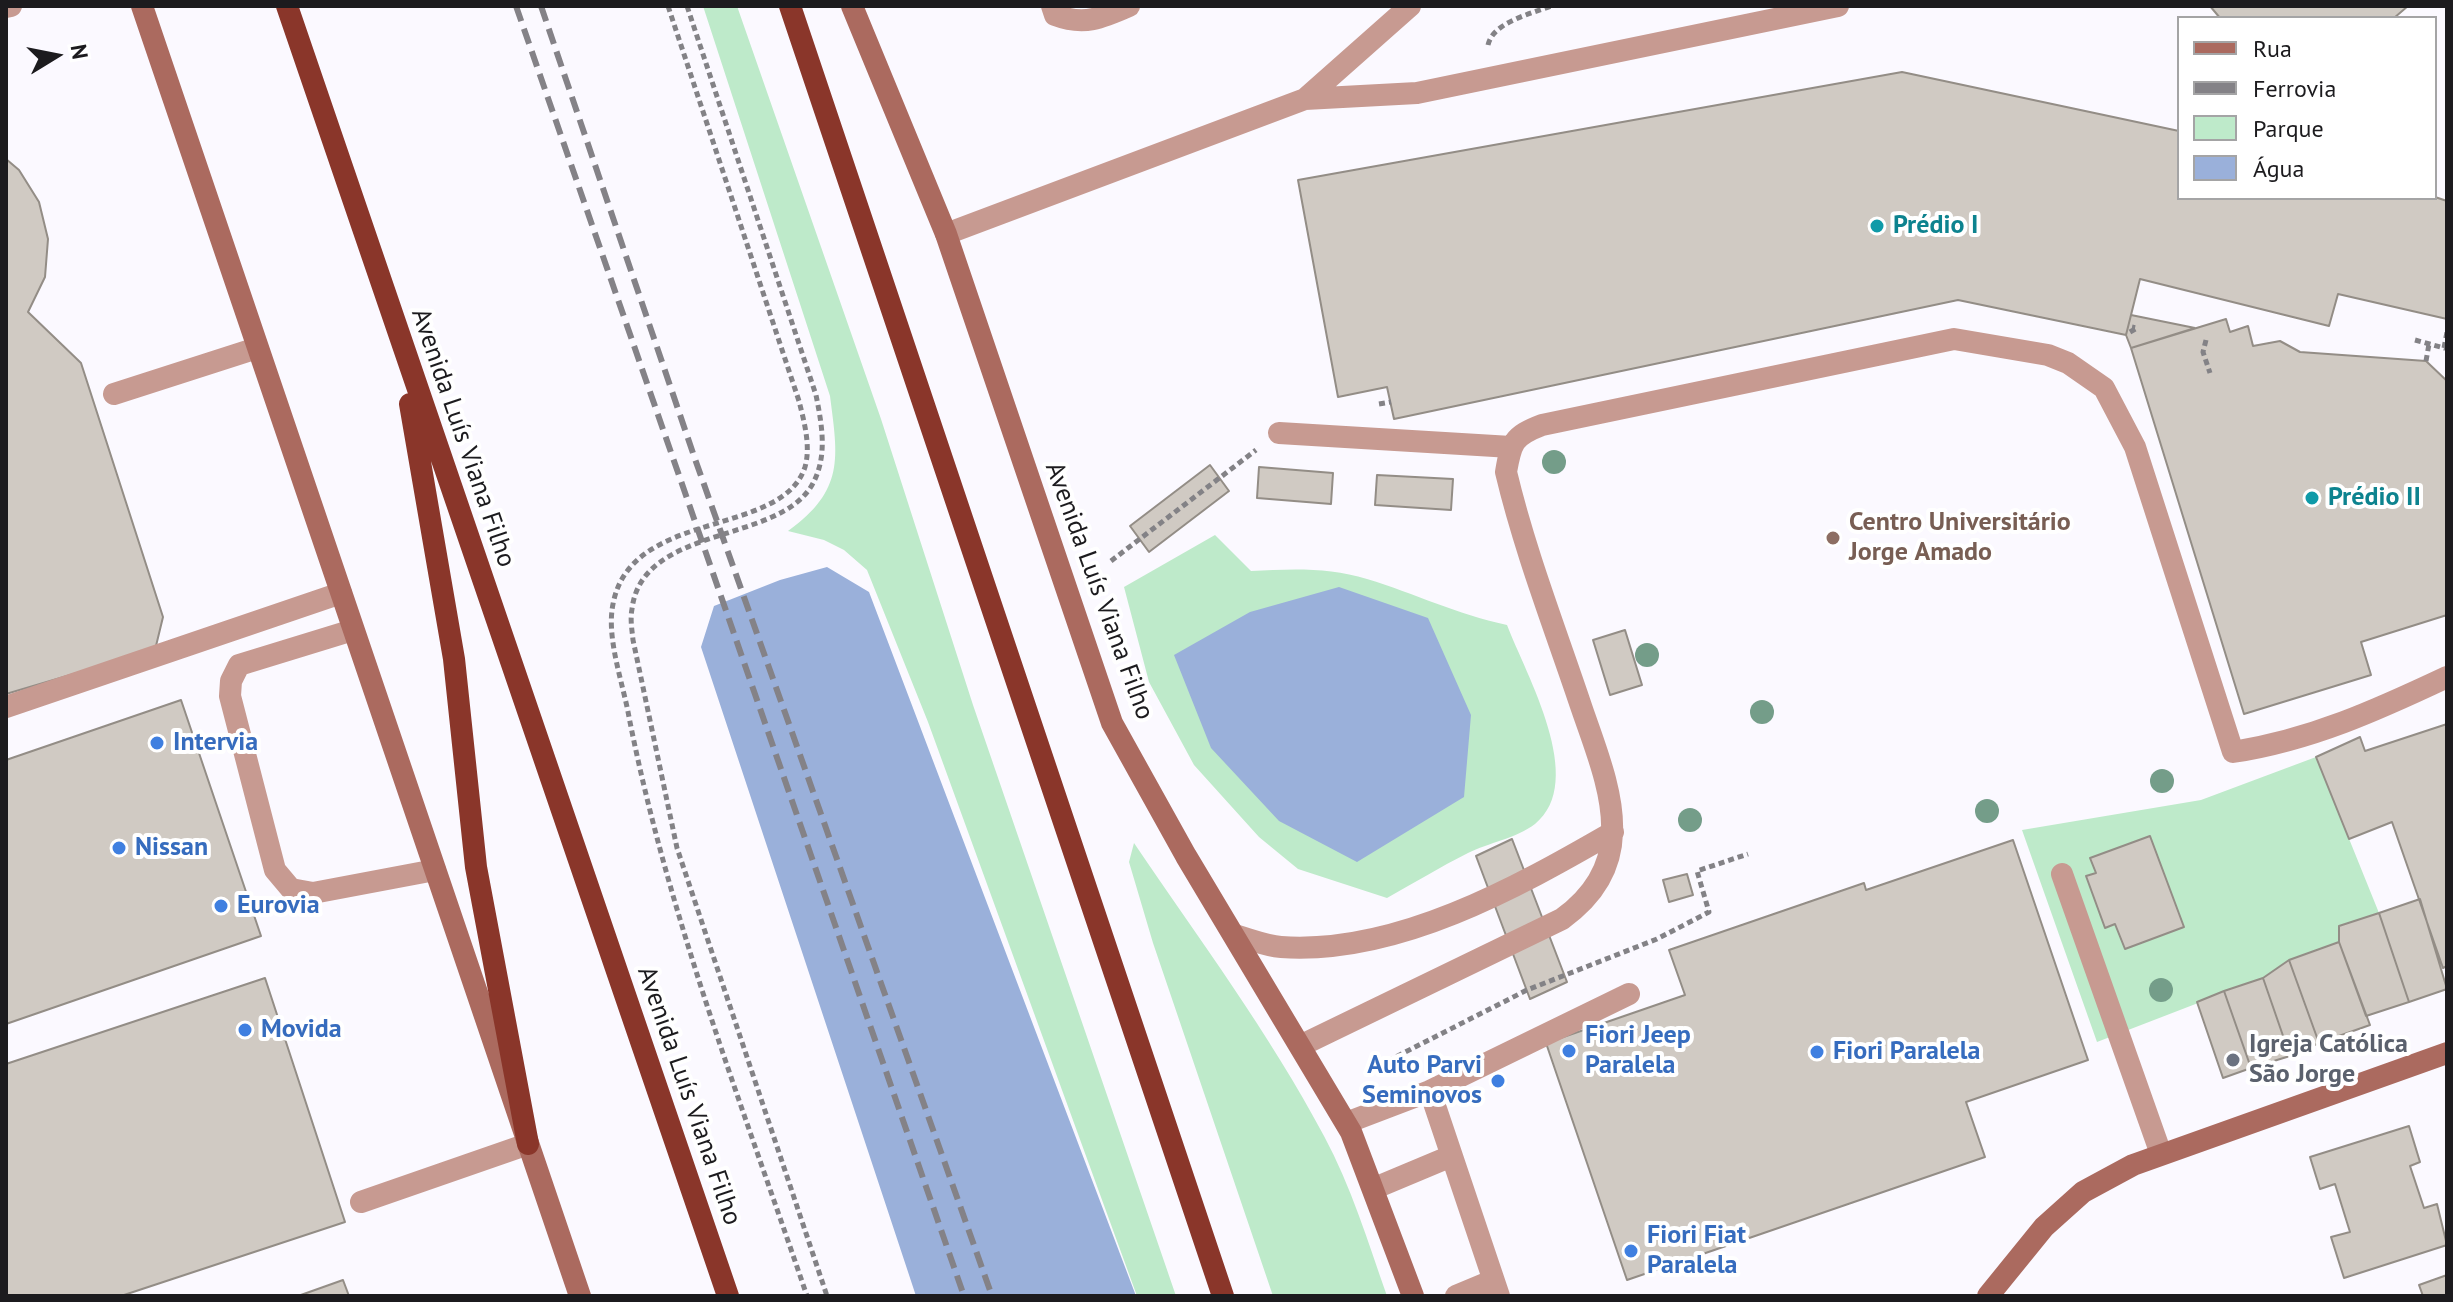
<!DOCTYPE html>
<meta charset="utf-8">
<style>
body{margin:0}
#map{position:relative;width:2453px;height:1302px;overflow:hidden;background:#fbf9ff;font-family:"PT Sans",sans-serif}
canvas{display:block}
.frame{position:absolute;inset:0;border:8px solid #1c1b1e;pointer-events:none}
.legend{position:absolute;left:2177px;top:16px;width:260px;height:184px;box-sizing:border-box;background:#fff;border:2px solid #a4a4a5;margin:0;padding:10px 14px;list-style:none;font-size:24px;color:#1c1b1e}
.legend li{display:flex;align-items:center;gap:16px;height:40px}
.legend b{width:40px;border:2px solid #a4a4a5}
.north{position:absolute;left:16px;top:16px;width:80px;height:80px;-webkit-text-stroke:6px #fff;paint-order:stroke;rotate:80deg;font-size:22px;font-weight:700;line-height:32px;text-align:center;color:#1c1b1e}
.north::after{content:'';display:block;margin:auto;width:28px;height:36px;background:#1c1b1e;clip-path:polygon(50% 0,100% 100%,50% 72%,0 100%)}
</style>
<div id="map">
<canvas width="2453" height="1302"></canvas>
<div class="frame"></div>
<ul class="legend">
<li><b style="height:10px;background:#ab6a5f"></b>Rua</li>
<li><b style="height:10px;background:#848287"></b>Ferrovia</li>
<li><b style="height:22px;background:#beeaca"></b>Parque</li>
<li><b style="height:22px;background:#9ab0da"></b>Água</li>
</ul>
<div class="north">N</div>
</div>
<script>
const ctx = document.querySelector('canvas').getContext('2d');
ctx.lineJoin = 'round';
function fillPath(path, color) { ctx.fillStyle = color; ctx.fill(path, 'evenodd'); }
function trace(path, color, width, dash) { ctx.strokeStyle = color; ctx.lineWidth = width; ctx.lineCap = dash ? 'butt' : 'round'; ctx.setLineDash(dash || []); ctx.stroke(path); }
function drawText(font, color, halo, rows, align = 'center') {
  ctx.font = font + ' "PT Sans",sans-serif'; ctx.lineWidth = 8; ctx.setLineDash([]); ctx.textBaseline = 'middle'; ctx.strokeStyle = halo; ctx.fillStyle = color; for (const [text, x, y, turn = 0] of rows) {
    ctx.save(); ctx.translate(x, y); ctx.rotate((+turn || 0) * Math.PI / 180); ctx.textAlign = isNaN(turn) ? turn : align; if (halo) ctx.strokeText(text, 0, 0); ctx.fillText(text, 0, 0); ctx.restore();
  }
}
fillPath(new Path2D(`
 M703,6H737L881,419L973,705L1176,1296H1137L928,722L867,570L844,550L824,540L788,531C845,490 838,458 830,396Z
 M1215,535L1251,571C1290,569 1329,567 1367,579C1416,594 1456,614 1507,625C1526,675 1588,781 1535,824C1517,838 1488,843 1468,853C1440,867 1414,883 1387,898L1298,869L1259,837L1194,765L1149,682L1124,587Z
 M2316,757L2379,913L2339,942L2289,960L2263,978L2097,1042L2022,830L2201,800Z
 M1134,843C1199,939 1270,1034 1324,1136C1351,1186 1368,1242 1387,1296H1273L1153,943L1129,862Z`), '#beeaca');
fillPath(new Path2D(`
 M827,567L869,592L1136,1296H916L701,647L714,606L780,580Z
 M1339,587L1428,618L1471,715L1464,797L1357,862L1279,821L1211,748L1174,655L1250,612Z`), '#9ab0da');
const building = new Path2D(`
 M2210,6H2408L2394,18H2220Z
 M1902,72L2179,131V198L2435,197L2447,201V319L2338,294L2329,326L2140,279L2126,335L1958,300L1394,419L1387,387L1338,397L1298,180Z
 M6,159L19,170L39,202L48,239L45,277L28,312L81,363L163,617L155,650L6,694Z
 M2131,315L2195,328L2131,348L2126,335Z
 M2226,319L2230,332L2248,326L2253,346L2280,341L2300,352L2426,361L2447,381V615L2361,642L2371,675L2244,714L2131,348Z
 M1210,465L1229,491L1149,552L1130,526Z
 M1259,467L1333,473L1331,504L1257,498Z
 M1377,475L1453,479L1451,510L1375,505Z
 M1625,630L1642,685L1610,695L1593,640Z
 M181,700L261,936L6,1024V760Z
 M2447,724V966L2443,968L2392,822L2349,839L2316,757L2360,737L2365,751Z
 M2150,836L2184,927L2125,949L2115,924L2105,928L2086,876L2096,873L2090,858Z
 M1512,839L1567,982L1530,999L1476,856Z
 M2013,840L2088,1060L1966,1102L1985,1157L1627,1280L1546,1043L1685,995L1669,950L1864,883L1866,890Z
 M1687,874L1693,895L1669,902L1663,880Z
 M2420,899L2447,989L2409,1002L2379,913Z
 M2379,913L2409,1002L2366,1016L2339,942V926Z
 M2339,942L2370,1025L2319,1043L2289,960Z
 M2289,960L2319,1043L2290,1056L2263,978Z
 M265,978L345,1222L121,1296H6V1064Z
 M2263,978L2290,1056L2251,1068L2224,991Z
 M2224,991L2251,1068L2223,1078L2197,1002Z
 M2409,1126L2420,1162L2410,1166L2424,1208L2437,1204L2447,1245L2344,1278L2331,1237L2350,1232L2335,1184L2320,1189L2310,1157Z
 M2447,1275V1296H2423L2419,1285Z
 M343,1280L349,1296H298Z`);
fillPath(building, '#d0cac3');
trace(building, '#938d86', 2);
trace(new Path2D(`
 M668,6L799,401C804,421 811,446 805,467C782,538 631,508 613,604C606,638 623,683 629,717C668,915 742,1105 807,1296
 M687,6L816,395C822,425 828,457 812,485C778,544 642,525 632,609C630,619 632,630 633,640L677,848L827,1296
 M1488,45C1493,22 1531,14 1551,6
 M2130,332L2137,328L2132,327
 M2206,340L2203,352L2210,373
 M2415,340L2444,348L2447,332
 M2426,361L2429,344
 M1379,404L1391,402
 M1111,561L1256,450
 M1370,1070L1527,990L1657,939L1709,912L1697,871L1748,854`), '#838286', 5, [6, 4]);
trace(new Path2D(`
 M1052,6L1055,15C1084,26 1102,18 1129,6
 M114,394L257,348
 M1279,433L1511,447
 M353,630L239,665L231,681L230,696L275,870L291,889L313,893L435,870
 M6,707L341,593
 M2062,874L2161,1154
 M1234,935C1249,939 1266,946 1281,947C1396,955 1516,888 1613,832
 M1302,1045L1562,919C1591,898 1611,871 1612,833C1614,793 1595,747 1582,709C1556,631 1525,552 1506,472C1511,443 1513,436 1542,425L1954,339L2048,355L2068,363L2104,388L2135,447L2233,752C2311,740 2377,710 2447,677
 M1346,1123L1430,1091
 M1375,1188L1449,1157
 M361,1202L528,1144
 M1456,1296L1492,1281
 M1499,1296L1430,1091L1629,994`), '#c79a91', 22);
trace(new Path2D(`
 M6,7L11,6
 M1305,99L1410,6
 M946,234L1305,99L1417,93L1838,6`), '#c79a91', 22);
trace(new Path2D(`
 M142,6L580,1296
 M852,6L946,234L1112,723L1186,856L1351,1132L1413,1296
 M1988,1296L2044,1227L2083,1192L2133,1165L2447,1053`), '#ab6a5f', 22);
trace(new Path2D(`
 M287,6L728,1296
 M790,6L1223,1296
 M410,404L454,659L476,867L528,1144`), '#8a362a', 22);
trace(new Path2D(`
 M516,6L964,1296
 M541,6L695,459L992,1296`), '#848287', 6, [16, 8]);
ctx.fillStyle = '#749d89';
for (const [x, y] of [
 [1554,462],
 [1647,655],
 [1762,712],
 [2162,781],
 [1987,811],
 [1690,820],
 [2161,990]
]) { ctx.beginPath(); ctx.arc(x, y, 12, 0, 2 * Math.PI); ctx.fill(); }
for (const [x, y, r, color] of [
 [1877,226,8,"#0f9aa8"],
 [2312,498,8,"#0f9aa8"],
 [1833,538,8,"#8d6e63"],
 [157,743,8,"#3f7fe0"],
 [119,848,8,"#3f7fe0"],
 [221,906,8,"#3f7fe0"],
 [245,1030,8,"#3f7fe0"],
 [1569,1051,8,"#3f7fe0"],
 [1817,1052,8,"#3f7fe0"],
 [2233,1060,8,"#6b7280"],
 [1498,1081,8,"#3f7fe0"],
 [1631,1251,8,"#3f7fe0"]
]) { const dot = new Path2D(); dot.arc(x, y, r, 0, 2 * Math.PI); ctx.fillStyle = color; ctx.fill(dot); trace(dot, '#fff', 3); }
drawText('bold 26px', '#0d838f', '#fff', [
 ["Prédio I",1893,226],
 ["Prédio II",2328,498]
], 'left');
drawText('26px', '#1c1b1e', '#fff', [
 ["Avenida Luís Viana Filho",463,438,71],
 ["Avenida Luís Viana Filho",1099,591,70],
 ["Avenida Luís Viana Filho",689,1096,71]
]);
drawText('bold 26px', '#785e54', '#fff', [
 ["Centro Universitário",1849,523],
 ["Jorge Amado",1849,553]
], 'left');
drawText('bold 26px', '#366cbe', '#fff', [
 ["Intervia",173,743],
 ["Nissan",135,848],
 ["Eurovia",237,906],
 ["Movida",261,1030],
 ["Fiori Jeep",1585,1036],
 ["Paralela",1585,1066],
 ["Fiori Paralela",1833,1052],
 ["Auto Parvi",1482,1066,"right"],
 ["Seminovos",1482,1096,"right"],
 ["Fiori Fiat",1647,1236],
 ["Paralela",1647,1266]
], 'left');
drawText('bold 26px', '#5b616d', '#fff', [
 ["Igreja Católica",2249,1045],
 ["São Jorge",2249,1075]
], 'left');
</script>
